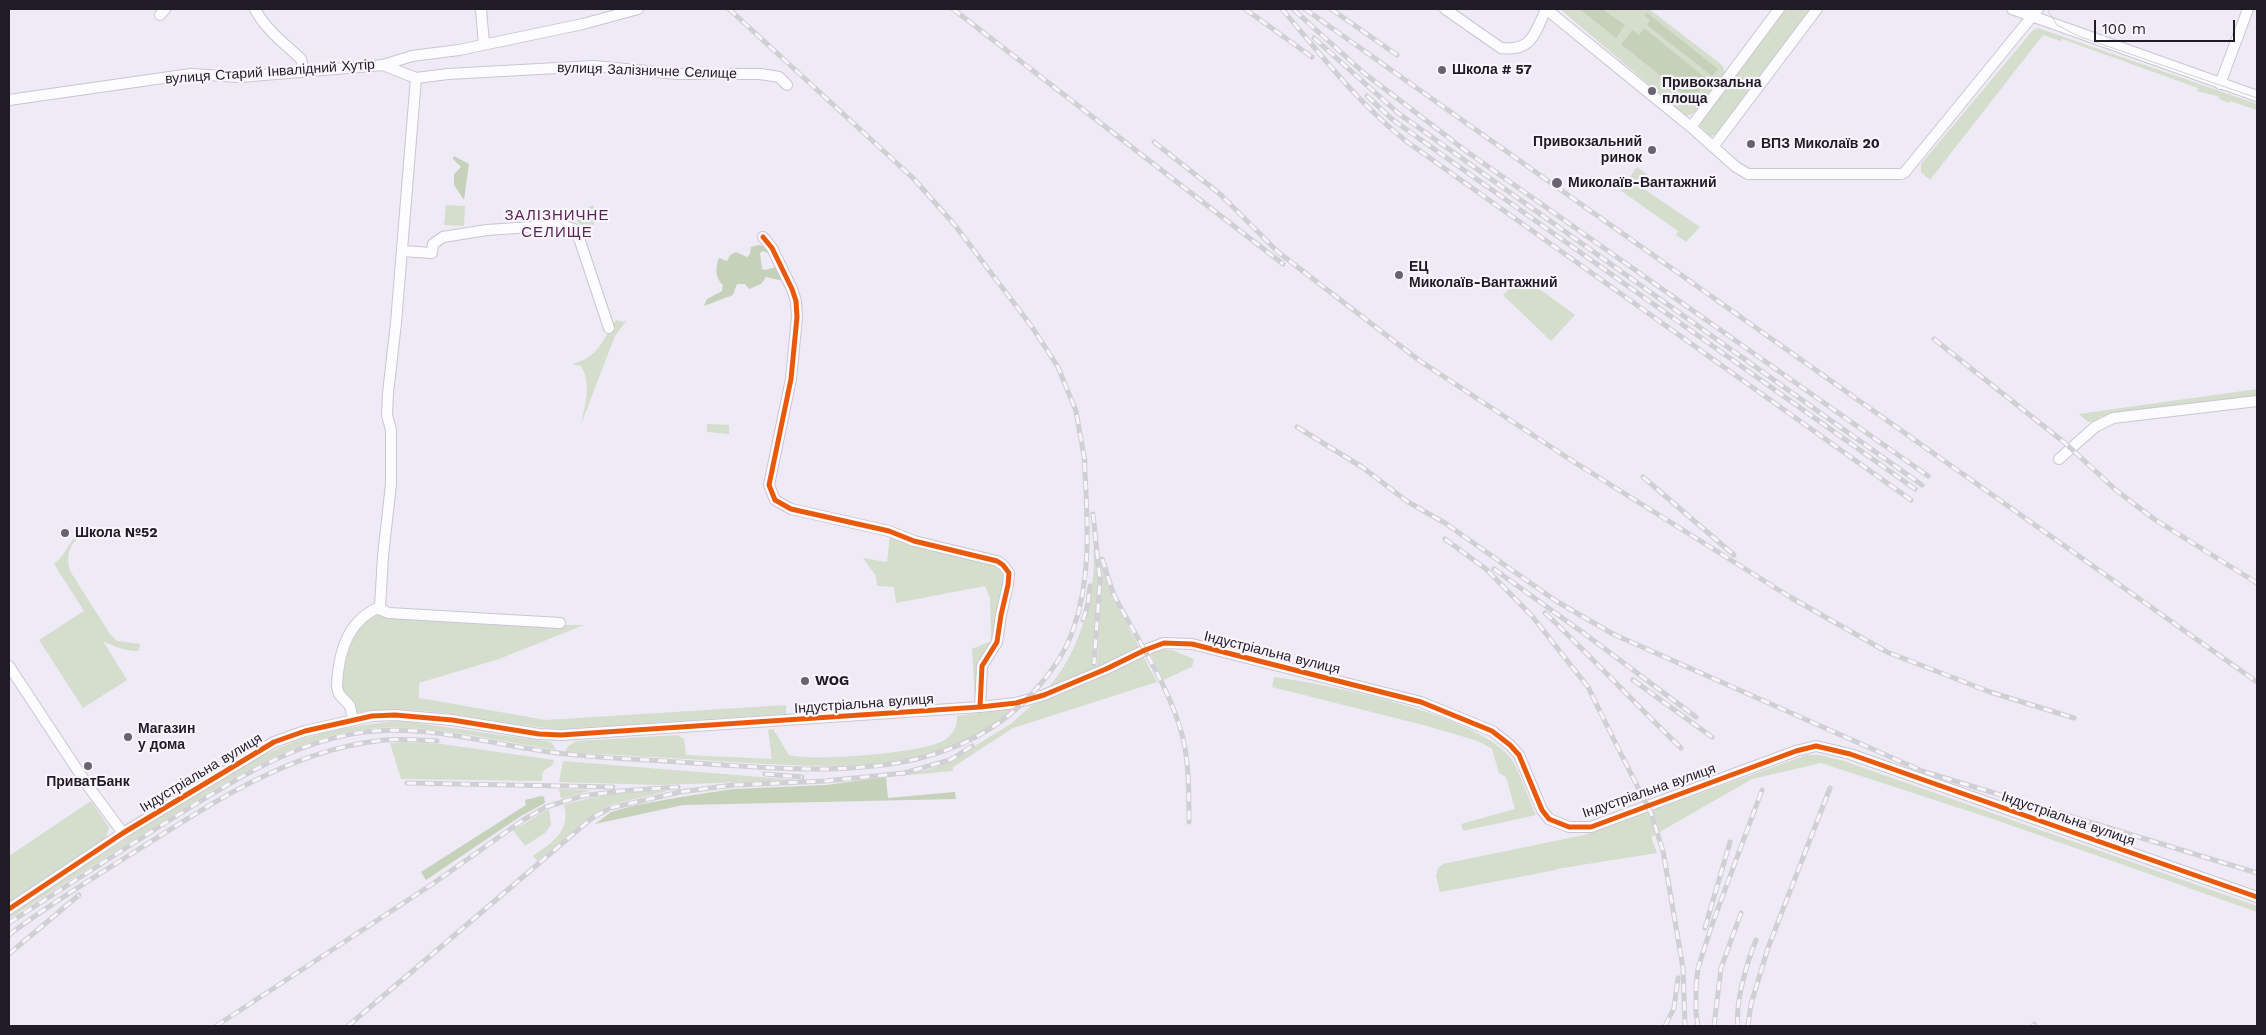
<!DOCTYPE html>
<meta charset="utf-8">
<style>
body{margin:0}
#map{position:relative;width:2266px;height:1035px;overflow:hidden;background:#eeeaf6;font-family:"Work Sans",sans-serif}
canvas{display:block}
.frame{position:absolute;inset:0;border:10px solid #201c27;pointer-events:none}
.scale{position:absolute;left:2094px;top:20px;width:141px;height:22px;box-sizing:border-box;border:2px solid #201c27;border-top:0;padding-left:6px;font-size:15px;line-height:18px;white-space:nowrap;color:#201c27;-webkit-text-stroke:4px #f7f5fb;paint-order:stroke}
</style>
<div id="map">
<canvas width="2266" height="1035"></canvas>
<div class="frame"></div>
<div class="scale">100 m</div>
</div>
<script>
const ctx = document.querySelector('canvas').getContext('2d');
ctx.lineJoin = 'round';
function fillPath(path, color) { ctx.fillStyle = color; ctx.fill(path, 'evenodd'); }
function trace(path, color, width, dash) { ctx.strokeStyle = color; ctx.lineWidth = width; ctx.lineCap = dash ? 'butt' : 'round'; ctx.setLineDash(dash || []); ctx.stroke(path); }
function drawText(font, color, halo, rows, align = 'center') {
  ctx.font = font + ' "Work Sans",sans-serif'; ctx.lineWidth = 4.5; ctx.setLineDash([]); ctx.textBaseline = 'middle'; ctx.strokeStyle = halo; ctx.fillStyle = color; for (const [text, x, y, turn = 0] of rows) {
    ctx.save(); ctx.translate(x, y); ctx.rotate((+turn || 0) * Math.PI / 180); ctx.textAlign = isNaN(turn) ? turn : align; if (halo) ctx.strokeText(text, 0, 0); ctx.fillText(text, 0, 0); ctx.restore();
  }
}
fillPath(new Path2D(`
 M1560,9H1649L1722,65L1725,72L1696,111L1690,115H1685Z
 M1785,9H1813L1718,134L1710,136L1700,126L1702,118Z
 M2038,28L2257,104V110L2230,101L2229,103L2219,99L2220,97L2197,91L2198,88L2062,39L2061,41L2043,35L1930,180L1921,172V164L2033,30Z
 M1637,167L1648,175L1641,187L1700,227L1686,242L1676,235L1678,231L1620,190Z
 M446,205L465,206L464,226L444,225Z
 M593,205L597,218L593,225L579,224L577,219C580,211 586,208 593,205Z
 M1523,280L1530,282L1575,315L1551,341L1503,295L1518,281Z
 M616,320L623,322L627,320L615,336L581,424C585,406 592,383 581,366L572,364C599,357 602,341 616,320Z
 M2257,389V396L2099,417V422H2088L2079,414Z
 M707,424L729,425V434L707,432Z
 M86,529L87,532C71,541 65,552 70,571L110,634L117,641L140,644L139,651C125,651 115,647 103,641L127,680L83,708L39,640L84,611L54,564C68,554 67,539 86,529Z
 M890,533L996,564L1005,573L994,642C991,648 984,651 981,657C974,669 976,688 975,702L972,649L991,641L990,598L985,586L896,603L894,587L877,586L876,576L863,558L887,562Z
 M1095,542L1098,581L1092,666L1097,665L1101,581V559L1113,599L1139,647L1104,665L1047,689C1075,658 1088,617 1093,576C1095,565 1092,552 1095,542Z
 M374,613L530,625H584L499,659L419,683V698L546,720L786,705V714L562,729C493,725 426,701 356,713C353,699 348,703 344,694C339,682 350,639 357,629C362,623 369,618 374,613Z
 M1162,650H1172L1194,659L1192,667L1163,680L1150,653Z
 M1143,656L1157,682L1013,728L953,767V771L886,777L928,770L951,761L1012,723L1034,703L1055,697Z
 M1274,677C1331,685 1471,713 1509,756C1519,768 1529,800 1536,815L1463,831L1461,824L1515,809L1506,777L1499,773L1492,749L1478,741L1427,726L1272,687Z
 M1016,708C935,778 831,767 732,762C677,758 621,755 565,752L568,746L576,741L678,735L684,739L686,755L772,759L768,730L773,729L789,755C811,762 930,753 946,739C955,732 957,726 957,716Z
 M402,721L551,742L556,750C500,741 432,724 376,728C295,734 223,784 156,826C107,856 57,888 9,919V914C75,872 140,828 208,789C231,776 253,759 277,749C316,731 360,724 402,721Z
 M404,742L442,744L554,760L552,766C543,769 542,772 542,781L401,779L390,743Z
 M1807,755H1820L1844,761L2257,906V912L1996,820L1821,763L1752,779L1651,837L1657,853L1556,869V870L1440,892L1436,876L1438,868L1443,864L1584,835Z
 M563,761L797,780L660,785L559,782Z
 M559,789L592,790L561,799Z
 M668,791L609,805L591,816L537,861L533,856C552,842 571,832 564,805C597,795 634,790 668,791Z
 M91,801L109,827L106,839L9,903V856Z
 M549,809L551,825L545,833L525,846L513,830Z`), '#d5ddcd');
fillPath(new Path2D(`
 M1580,9H1602L1625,25L1616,38Z
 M1646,12L1718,69L1712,76L1647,25L1650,20L1644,15Z
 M1644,28L1708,80L1692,101L1621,44L1633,30L1639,35Z
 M454,156L469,164L464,200L454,185V174L461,167L453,159Z
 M759,245L766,247L770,254L763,251L760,253L762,269L765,270L776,267L783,281L766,277L761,284L749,289L745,284H737L733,295L704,306L707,299L722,291L723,285C715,278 715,268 719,258L727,261L730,255L736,252L747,257L750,254L751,247Z
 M886,777L888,798L955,792L956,799L683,805L595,824L611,812L636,805L681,797L733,789L826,785Z
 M541,796L544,797L545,803L521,816L426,880L421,872L526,805L525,800Z`), '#c6d1ba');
const minor = new Path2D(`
 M255,9C265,29 285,44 301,59L304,72
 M481,9L484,44
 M1445,9L1501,48C1532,52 1535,33 1546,9
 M1546,9L1691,127L1736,167L1748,174H1901L1905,172L2038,9
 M2012,9L2257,96
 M160,15L165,9
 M383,65L416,78L448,74L594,66L677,74H760L779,77L787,85
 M2220,84L2248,9
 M9,100L191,74L240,77L383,65L412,56L459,50L583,24L638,9
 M1691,127L1779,9
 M1713,147L1817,9
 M763,237L772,248L792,289L796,301L797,317L791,379L769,485L775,500L791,509L889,531L914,541L997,561L1003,565L1009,573L1008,585L1001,615L997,642L982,666L980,707
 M402,251L432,253L433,244L443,237L487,230L561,225L574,229L580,241L609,328
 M2059,459L2095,427L2113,418L2257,401
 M380,607L383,556L391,484V430L387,415L388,393L396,323L416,78
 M380,607L381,610L389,613L560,623
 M9,666L88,786L123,833
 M353,720L350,706L339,694L337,687C338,655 347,620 380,607
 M9,909L123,833L274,742L305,731L372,716L395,715L452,720L539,734L561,735L980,707L1016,703L1044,695L1106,669L1145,650L1164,643L1192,644L1421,702L1492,731L1510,745L1519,755L1542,810L1549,819L1569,827H1591L1796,751L1816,746L1850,754L2257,897`);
trace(minor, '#cac6d1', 12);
trace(minor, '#fcfcfe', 10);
trace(new Path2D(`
 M2047,9L2057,25L2078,36L2257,98`), '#d0cfd3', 1);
const rail = new Path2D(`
 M729,9L913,178L954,224L1032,327L1058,367L1076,411L1085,462
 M953,9L1283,264
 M1245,9L1312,57
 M1282,9C1321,55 1359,104 1406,141L1911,500
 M1305,9L2257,682
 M1331,9L1397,55
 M1294,10L1364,73L1466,151L1928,476
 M1314,38L1398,113L1922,485
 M1367,96L1393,120L1915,489
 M1154,142L1220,194L1278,252L1420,361L1571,460L1790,597L1887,652L1990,692L2074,718
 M1934,339L2065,443L2117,491L2154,519L2257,583
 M1297,427L1362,467L1408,502L1445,523L1556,601L1613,634L1922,771L2257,873
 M1643,477L1734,555
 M1093,514L1100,581L1094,664
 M1445,539L1486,569L1532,616L1588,687L1620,752L1651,813L1663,851L1683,968L1685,1026
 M1102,559C1107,572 1110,587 1116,599C1140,644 1170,688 1183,738C1189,765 1189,794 1189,822
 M1494,569L1589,637L1696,717
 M1545,613C1592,657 1635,704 1681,748
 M1083,620L1088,604L1090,586
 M1633,680L1712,737
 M765,774L802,777
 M407,783L613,787
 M9,923C58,891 107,860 157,828C219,790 285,744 358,733C427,722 498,747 566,754C613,759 661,760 708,764C823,771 954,785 1038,687C1052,671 1066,651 1073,630C1093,574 1087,514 1084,455
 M1705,928L1730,842
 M9,935C45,907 90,880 128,856C205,808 285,752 377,741C397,738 417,740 437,741
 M9,954L79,895
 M1696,982V1013L1698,1026
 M1696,988L1698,968L1713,922L1762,790
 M216,1026L431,885L523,820L546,807L582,796L620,791L678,787
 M348,1026L592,818L610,808L680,792L733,785L826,781L904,773L950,760L972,746
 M1665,1026L1674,1008L1678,978
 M1714,1026L1721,968L1741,913
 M1738,1026C1735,1003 1747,962 1756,940
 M1748,1026L1751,1004L1768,948L1830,788
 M2033,1026L2034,1024`);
trace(rail, '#d0cfd3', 5);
trace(rail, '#f7f5fb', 3, [9]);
trace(new Path2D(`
 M763,237L772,248L792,289L796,301L797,317L791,379L769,485L775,500L791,509L889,531L914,541L997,561L1003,565L1009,573L1008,585L1001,615L997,642L982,666L980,707
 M9,909L123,833L274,742L305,731L372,716L395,715L452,720L539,734L561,735L980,707L1016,703L1044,695L1106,669L1145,650L1164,643L1192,644L1421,702L1492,731L1510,745L1519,755L1542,810L1549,819L1569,827H1591L1796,751L1816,746L1850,754L2257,897`), '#e8590c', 5);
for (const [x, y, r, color] of [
 [1442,70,5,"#68646f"],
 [1652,91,5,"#68646f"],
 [1751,144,5,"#68646f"],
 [1652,150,5,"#68646f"],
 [1557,183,6,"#68646f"],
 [1399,275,5,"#68646f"],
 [65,533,5,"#68646f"],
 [805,681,5,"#68646f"],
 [128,737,5,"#68646f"],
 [88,766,5,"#68646f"]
]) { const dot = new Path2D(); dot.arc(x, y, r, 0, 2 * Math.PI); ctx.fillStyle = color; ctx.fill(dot); trace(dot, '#f7f5fb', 2); }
drawText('bold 14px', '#201c27', '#f7f5fb', [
 ["Школа # 57",1452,70],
 ["Привокзальна",1662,83],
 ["площа",1662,99],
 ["Привокзальний",1642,142,"right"],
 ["ринок",1642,158,"right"],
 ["ВПЗ Миколаїв 20",1761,144],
 ["Миколаїв-Вантажний",1568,183],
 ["ЕЦ",1409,267],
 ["Миколаїв-Вантажний",1409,283],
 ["Школа №52",75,533],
 ["WOG",815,681],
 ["Магазин",138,729],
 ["у дома",138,745],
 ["ПриватБанк",88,782,"center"]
], 'left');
drawText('14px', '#201c27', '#f7f5fb', [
 ["вулиця Залізничне Селище",647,71,2],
 ["вулиця Старий Інвалідний Хутір",270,72,-4],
 ["Індустріальна вулиця",1272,653,14],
 ["Індустріальна вулиця",864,704,-4],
 ["Індустріальна вулиця",201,773,-31],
 ["Індустріальна вулиця",1649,791,-19],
 ["Індустріальна вулиця",2068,819,19]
]);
ctx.letterSpacing = '1px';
drawText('15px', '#5b2552', '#f7f5fb', [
 ["ЗАЛІЗНИЧНЕ",557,216],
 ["СЕЛИЩЕ",557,233]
]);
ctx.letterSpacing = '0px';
</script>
